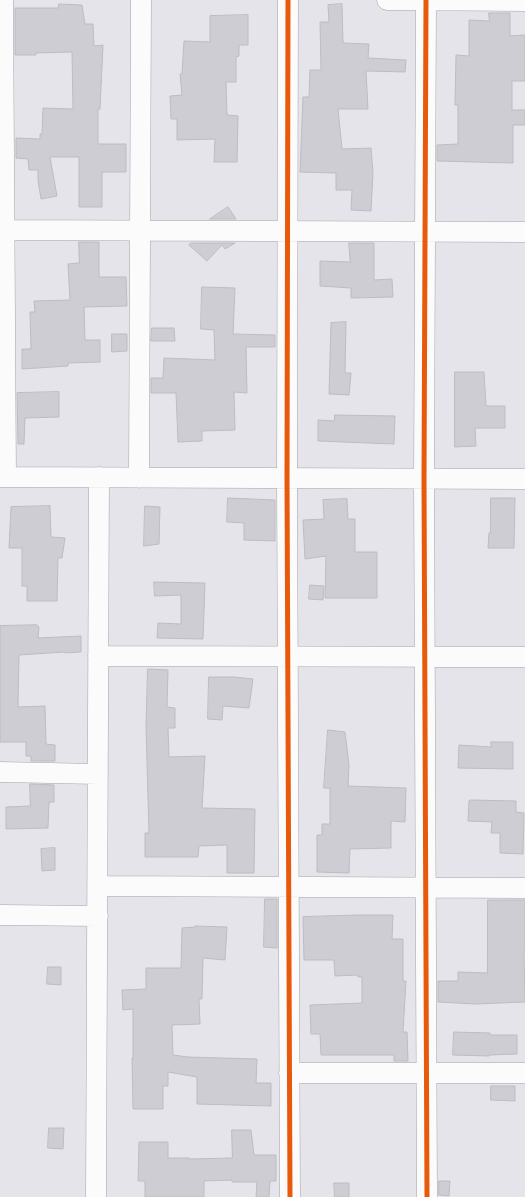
<!DOCTYPE html>
<style>
body{margin:0}
canvas{display:block;background:#e5e4eb}
</style>
<canvas width="525" height="1197"></canvas>
<script>
const ctx = document.querySelector('canvas').getContext('2d');
ctx.lineJoin = 'round';
function fillPath(path, color) { ctx.fillStyle = color; ctx.fill(path, 'evenodd'); }
function trace(path, color, width, dash) { ctx.strokeStyle = color; ctx.lineWidth = width; ctx.lineCap = dash ? 'butt' : 'round'; ctx.setLineDash(dash || []); ctx.stroke(path); }
const building = new Path2D(`
 M59,4L82,5L85,24H93L94,46L103,45L100,109H98V144H126V172H102V207H79V157H50L57,196L41,199L38,180V170H29L28,159L16,158V138L40,139V134H42L43,108L73,109L72,52L36,53V55H15V8H58Z
 M342,4L343,43L369,44L368,58L406,60L405,72L366,71L368,109H338L342,149L371,148L373,173L371,211L351,210L352,190H336V173L300,172L303,97H309L310,70H321L320,22H329L328,5Z
 M489,13H510V36L525,35V81H512V110H525V125H513V163L437,161V145L458,144V105H455L456,55L469,56V20L489,21Z
 M248,15V45H239V56L236,57V82H226L227,115L238,116L237,162H214L215,139L177,140V119H171L170,96L182,95L180,74H182L184,41L210,42V16Z
 M228,207L236,219H210Z
 M79,242H99V277H126L127,306L84,307L85,340H100V362L68,363V366L22,369V349H31L30,312H35L34,301L70,300L68,264L79,263Z
 M191,243H235L225,249L222,245L207,261L189,245Z
 M349,243H374V280L392,279L393,297L351,298V288L320,286V261L350,262Z
 M202,287L235,288L233,334L275,335V347H246L247,393L234,392L235,430L202,431V441L178,442L176,393H151V378H163L164,358L215,360L214,330L201,329Z
 M346,322L345,373H351L349,395L329,394L331,323Z
 M152,328H174L175,341H151Z
 M112,334H127V351L112,352Z
 M455,372H484L486,406H505V428H475L476,446L455,447Z
 M59,392V417L25,418L24,444H18L17,393Z
 M335,415L395,416L394,444L318,441V420L334,421Z
 M228,498L275,500V541L244,540V523L227,522Z
 M491,498H515L514,548H488L489,533H490Z
 M347,499L348,519H355V552H377V598H325L326,556L305,559L303,520L324,519L323,500Z
 M50,506L51,537L65,538L62,558H58L57,601H27V586H22V548H9L11,507Z
 M145,506L160,507L159,544L144,546Z
 M154,582L205,583L203,639L157,638L158,623L181,624V595L155,596Z
 M310,585L324,586L323,600L309,599Z
 M37,625L39,627L38,638L81,636V652L65,653V652L19,655L18,707L45,706L46,744L55,745V761H31V756H26V742H0V626Z
 M148,669L168,670L167,707L175,708V728H168L169,757L205,756L202,808L255,809L254,873H227V845L199,846L198,857H145V833H149L146,726Z
 M209,677H234L253,679L249,708L223,706L222,720L208,719Z
 M328,730L345,732L349,765L348,786L406,788L405,822L391,821V848L350,849L349,873L317,872V835H322V824H330V788H324Z
 M491,742H513V769L458,768L459,745L491,747Z
 M30,784L54,785V802H49L48,828L6,829V807L30,806Z
 M471,800L516,801V812L524,813L523,854L500,853V833H491L492,822L468,821L469,801Z
 M55,848V870L42,871L41,849Z
 M265,899H277V948L264,947Z
 M488,900H525V951H524L525,1002L475,1004L438,1002V981H458V972L487,973Z
 M359,915H393L392,939H403V981H406L403,1032H407L408,1061H394V1055H321L320,1034H311L310,1005L362,1003V977H358V975L335,976L334,960H304L303,917Z
 M195,926L227,927L225,960L203,958L202,999H199L200,1024L172,1025L173,1055L188,1057L257,1059L256,1083H271V1106L197,1104V1077L168,1072V1086H163V1109H133L132,1058H133V1009L123,1010L122,990L146,989V968H181L182,928L195,927Z
 M48,967H61V985L47,984Z
 M454,1032L490,1033V1035H517V1054L489,1055V1056L453,1055Z
 M491,1086H515V1101L491,1100Z
 M49,1128H64L63,1149L48,1148Z
 M232,1130H251L254,1155H276V1181H270L269,1197H256L257,1182H232V1180L204,1181V1197H145V1181H138L139,1142H168V1158H189V1159L232,1158Z
 M439,1181H450L449,1196L439,1195Z
 M334,1183H349V1197H335Z`);
fillPath(building, '#cecdd3');
trace(building, '#bdbcc2', 1);
const street = new Path2D(`
 M3,0L6,477
 M288,0L287,478L290,1197
 M387,0L525,1
 M426,0L424,479L427,1197
 M0,230L525,232
 M0,477L525,479
 M139,478L141,0
 M98,656L525,657
 M0,772L98,774
 M98,886L525,888
 M0,915L98,916
 M289,1073H525
 M96,1197L99,477`);
trace(street, '#a4a4a9', 21);
trace(street, '#fbfbfc', 20);
trace(new Path2D(`
 M288,0L287,478L290,1197
 M426,0L424,479L427,1197`), '#e8590c', 5);
</script>
